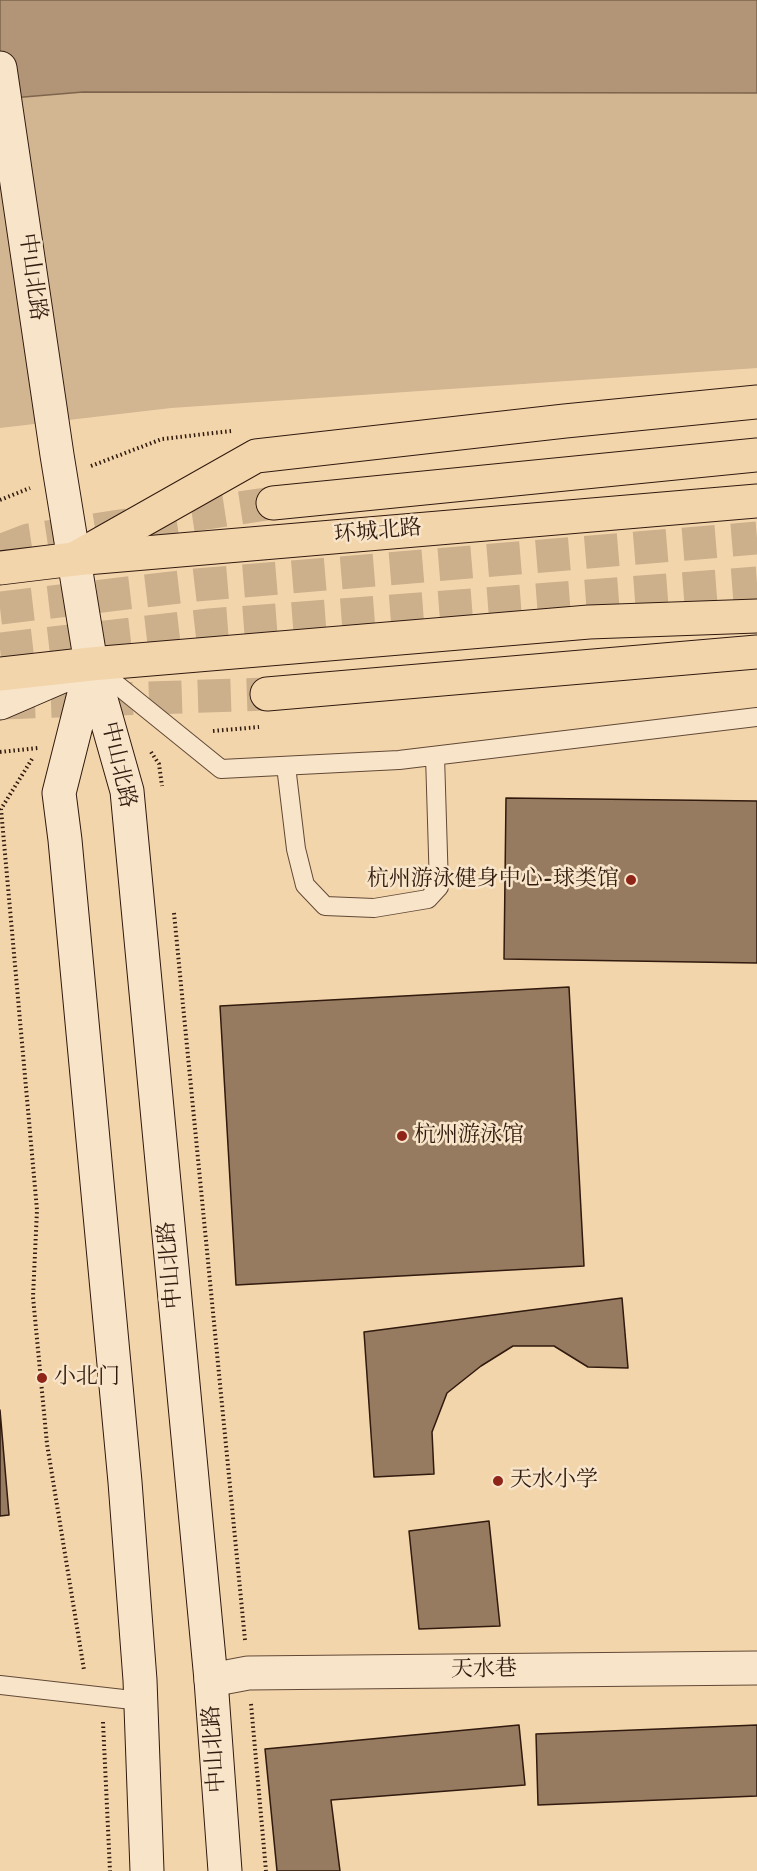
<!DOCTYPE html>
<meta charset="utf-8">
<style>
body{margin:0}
canvas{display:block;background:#f3d5ac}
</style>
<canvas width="757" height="1871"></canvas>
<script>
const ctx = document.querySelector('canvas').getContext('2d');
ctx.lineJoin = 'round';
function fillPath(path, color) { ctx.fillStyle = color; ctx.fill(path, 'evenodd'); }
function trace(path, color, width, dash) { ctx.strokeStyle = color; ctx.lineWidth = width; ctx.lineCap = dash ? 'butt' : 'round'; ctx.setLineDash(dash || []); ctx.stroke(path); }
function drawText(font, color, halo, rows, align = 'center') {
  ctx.font = font + ' "IM FELL English","Noto Serif SC",serif'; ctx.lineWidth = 5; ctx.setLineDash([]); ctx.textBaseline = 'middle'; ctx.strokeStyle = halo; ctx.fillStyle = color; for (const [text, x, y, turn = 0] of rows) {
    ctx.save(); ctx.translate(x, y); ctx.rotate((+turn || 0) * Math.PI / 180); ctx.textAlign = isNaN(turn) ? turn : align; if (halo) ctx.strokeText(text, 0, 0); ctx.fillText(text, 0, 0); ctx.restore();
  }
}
fillPath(new Path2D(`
 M83,92L757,93V368L171,408L0,428V99Z`), '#d2b591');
const water = new Path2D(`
 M0,0H757V93L83,92L0,99Z`);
fillPath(water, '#b19576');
trace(water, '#7e644c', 1.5);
const building = new Path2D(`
 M506,798L757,801V963L504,959Z
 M569,987L584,1266L236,1285L220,1006Z
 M622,1298L628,1368L588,1367L554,1346H513L481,1366L447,1393L432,1432L434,1474L374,1477L364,1332Z
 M0,1410L9,1515L0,1516Z
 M489,1521L500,1626L419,1629L409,1531Z
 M519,1725L525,1785L331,1800L340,1871H277L265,1749Z
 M757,1725V1796L538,1805L536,1734Z`);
fillPath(building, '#967b60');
trace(building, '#311a0e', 1.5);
trace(new Path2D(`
 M0,551L28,540L273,503
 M0,608L196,585L757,538
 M0,649L209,625L757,583
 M2,703L267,694`), '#ccb08c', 33, [33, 16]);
const service = new Path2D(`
 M95,667L221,769L399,760L757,717
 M286,766L296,849L305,885L325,906L374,908L428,899L439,887L435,756
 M0,1685L141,1701`);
const tertiary = new Path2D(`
 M211,1680L248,1673L757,1668`);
const secondary = new Path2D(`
 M0,68L57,455L91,664L127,791L211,1680L225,1871
 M91,666L59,793L65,840L125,1482L140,1680L147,1871
 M0,703L81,668`);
const primary = new Path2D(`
 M0,568L74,559L757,501
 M0,674L91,664L589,622L757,616`);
const trunk = new Path2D(`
 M273,503L757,455
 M74,559L256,456L565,421L757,402
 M267,694L757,652`);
trace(service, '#624936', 20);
trace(tertiary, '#624936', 35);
trace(secondary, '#311a0e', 35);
trace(primary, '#311a0e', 35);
trace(trunk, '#311a0e', 35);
trace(new Path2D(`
 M91,466L162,439L231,431
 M0,500L30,488
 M213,731L259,727
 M0,752L38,748
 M151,752L159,764L162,786
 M32,759L1,809L37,1210L33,1297L47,1444L84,1670
 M174,913L245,1640
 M251,1704L266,1871
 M103,1722L110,1871`), '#311a0e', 4, [1.5, 3]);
trace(service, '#f7e4c9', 18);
trace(tertiary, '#f7e4c9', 33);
trace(secondary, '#f7e4c9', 33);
trace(primary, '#f3d5ac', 33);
trace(trunk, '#f3d5ac', 33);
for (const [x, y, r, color] of [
 [631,880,6,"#8f2418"],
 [402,1136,6,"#8f2418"],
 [42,1378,6,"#8f2418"],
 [498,1481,6,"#8f2418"]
]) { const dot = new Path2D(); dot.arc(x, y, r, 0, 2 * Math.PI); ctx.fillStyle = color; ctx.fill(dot); trace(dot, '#f7e4c9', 2); }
drawText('22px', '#311a0e', '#f7e4c9', [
 ["中山北路",31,277,82],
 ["环城北路",378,533,-5],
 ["中山北路",117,765,77],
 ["中山北路",172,1265,-95],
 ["天水巷",484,1671,-1],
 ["中山北路",216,1749,-94]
]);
drawText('22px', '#311a0e', '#f7e4c9', [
 ["杭州游泳健身中心-球类馆",619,880,"right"],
 ["杭州游泳馆",414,1136],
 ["小北门",54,1378],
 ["天水小学",510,1481]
], 'left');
</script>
